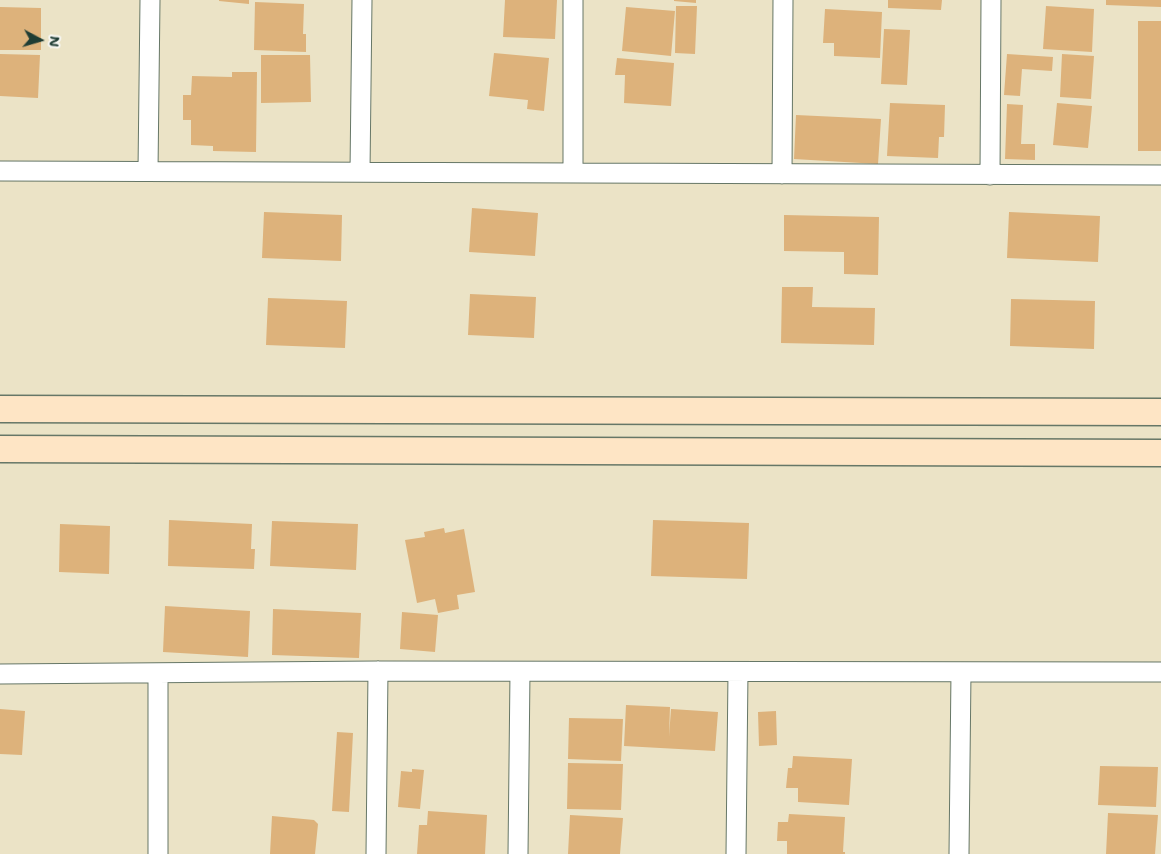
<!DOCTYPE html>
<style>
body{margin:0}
#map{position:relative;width:1161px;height:854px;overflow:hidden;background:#ebe3c6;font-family:"Shantell Sans",sans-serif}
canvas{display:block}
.north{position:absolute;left:15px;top:15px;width:50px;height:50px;-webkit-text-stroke:4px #f6f6f2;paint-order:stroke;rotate:96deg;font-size:14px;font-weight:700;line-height:20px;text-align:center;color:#1f3d34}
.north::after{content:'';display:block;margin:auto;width:18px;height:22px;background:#1f3d34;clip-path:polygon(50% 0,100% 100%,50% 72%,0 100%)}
</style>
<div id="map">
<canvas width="1161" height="854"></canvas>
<div class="north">N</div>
</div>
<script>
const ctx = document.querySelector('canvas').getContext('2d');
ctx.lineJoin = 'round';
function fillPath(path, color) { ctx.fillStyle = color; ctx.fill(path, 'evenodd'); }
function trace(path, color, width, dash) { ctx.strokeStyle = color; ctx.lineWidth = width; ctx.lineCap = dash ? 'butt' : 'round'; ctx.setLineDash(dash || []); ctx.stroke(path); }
fillPath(new Path2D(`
 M219,0H249V4L219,1Z
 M505,0H557L555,39L503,37Z
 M674,0H696V3L674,1Z
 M888,0H942L941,10L888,8Z
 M1106,0H1161V7L1106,5Z
 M255,2L304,4L303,34H306V52L254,50Z
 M676,6H697L695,54L675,53Z
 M1046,6L1094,9L1092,52L1043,49Z
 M0,7L41,8V50H0Z
 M626,7L675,11L671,56L622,51Z
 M825,9L882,12L880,58L834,56V43H823Z
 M1138,21H1161V151H1138Z
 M884,29L910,30L907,85L881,84Z
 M494,53L549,58L544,111L527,109L528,100L489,96Z
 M0,54L40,55L38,98L0,96Z
 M1007,54L1053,57L1052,71L1022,69L1020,96L1004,95Z
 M1062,54L1094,56L1091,99L1060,97Z
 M261,55H310L311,102L261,103Z
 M617,58L674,63L671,106L624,103L625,75H615Z
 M232,72H257L256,152L213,151V146L191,145V120H183V95H191L192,76L232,77Z
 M890,103L945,105L944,137H939L938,158L887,156Z
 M1057,103L1092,106L1088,148L1053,145Z
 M1007,104L1023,105L1021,144H1035V160L1005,159Z
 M796,115L881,119L878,164L794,159Z
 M472,208L538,213L535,256L469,252Z
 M264,212L342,215L341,261L262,258Z
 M1009,212L1100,216L1098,262L1007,258Z
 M784,215L879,217L878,275L844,274V252L784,251Z
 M782,287H813L812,307L875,308L874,345L781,343Z
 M470,294L536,297L534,338L468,335Z
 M268,298L347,301L345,348L266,345Z
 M1011,299L1095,301L1094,349L1010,346Z
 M169,520L252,524L251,549H255L254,569L168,566Z
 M653,520L749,523L747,579L651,576Z
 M272,521L358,524L356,570L270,566Z
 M60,524L110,526L109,574L59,572Z
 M444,528L445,533L464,529L475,592L457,595L459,609L438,613L435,599L417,603L405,540L425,537L424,532Z
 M165,606L250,611L248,657L163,652Z
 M273,609L361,613L359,658L272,655Z
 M402,612L438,615L435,652L400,649Z
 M626,705L670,707L669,737L671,709L718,712L715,751L624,746Z
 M0,709L25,711L22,755L0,754Z
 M776,711L777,745L759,746L758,712Z
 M569,718L623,719L621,761L568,759Z
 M337,732L353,733L349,812L332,811Z
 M793,756L852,759L849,805L798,802V788H786L788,768H792Z
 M568,763L623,764L621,810L567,809Z
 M1100,766L1158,767L1156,807L1098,805Z
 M412,769L424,770L420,809L398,807L401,771L412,772Z
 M428,811L487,815L485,854H417L419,825H427Z
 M1108,813L1158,815L1155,854H1106Z
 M789,814L845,817L843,852H845V854H787V841H777L778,822H788Z
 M570,815L623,818L620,854H568Z
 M272,816L314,820L318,824L315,854H270Z`), '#ddb27b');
const street = new Path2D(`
 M0,171L1161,175
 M148,171L150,0
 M360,172L362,0
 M573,173V0
 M782,174L783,0
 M990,175L991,0
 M0,674L378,671L1161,672
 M158,854V673
 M376,854L378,671
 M518,854L520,672
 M736,854L738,672
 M959,854L961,672`);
const secondary = new Path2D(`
 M0,409L1161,412
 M0,449L1161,453`);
trace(street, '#667767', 21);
trace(secondary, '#667767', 29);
trace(street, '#fff', 19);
trace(secondary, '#fee5c5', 26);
</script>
